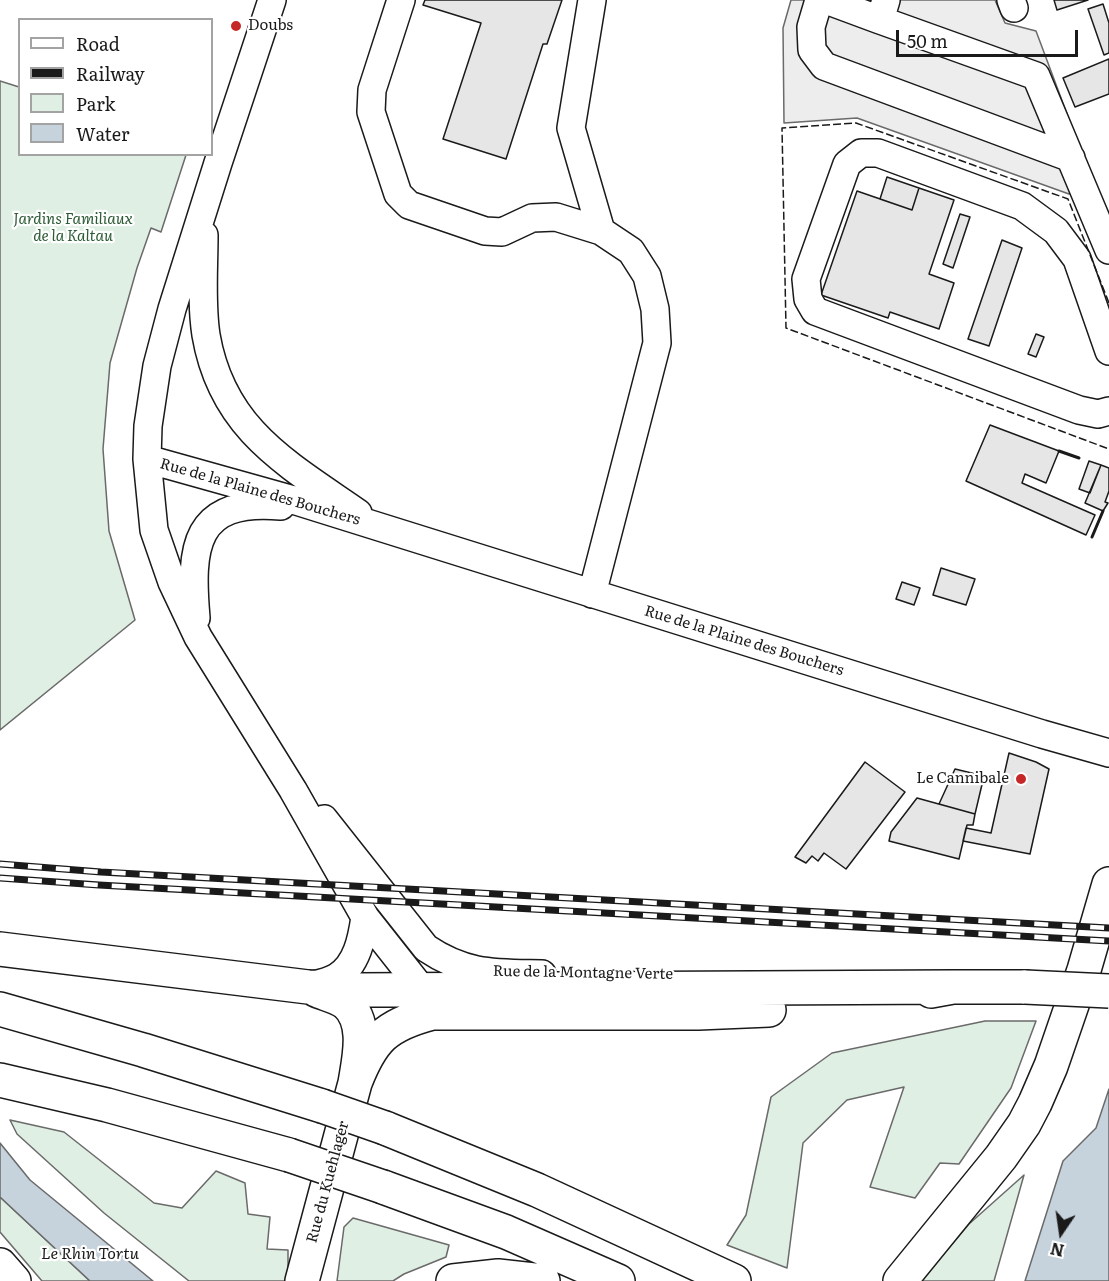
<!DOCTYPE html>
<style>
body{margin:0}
#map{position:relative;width:1109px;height:1281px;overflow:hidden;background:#fff;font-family:Literata,serif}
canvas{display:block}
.legend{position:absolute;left:18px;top:18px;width:195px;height:138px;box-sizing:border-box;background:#fff;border:2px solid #a3a3a3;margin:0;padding:8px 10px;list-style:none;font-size:18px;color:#1a1a1a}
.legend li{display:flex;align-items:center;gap:12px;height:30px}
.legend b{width:30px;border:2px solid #a3a3a3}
.north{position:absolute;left:1031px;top:1203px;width:60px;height:60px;-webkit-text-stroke:4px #fff;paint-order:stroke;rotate:193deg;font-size:16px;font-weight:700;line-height:24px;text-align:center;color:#1a1a1a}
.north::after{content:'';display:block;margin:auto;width:21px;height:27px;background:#1a1a1a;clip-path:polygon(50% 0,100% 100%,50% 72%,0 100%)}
.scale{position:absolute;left:896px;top:30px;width:182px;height:27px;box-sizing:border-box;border:3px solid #1a1a1a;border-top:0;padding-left:8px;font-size:18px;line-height:21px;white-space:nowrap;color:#1a1a1a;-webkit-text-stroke:4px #fff;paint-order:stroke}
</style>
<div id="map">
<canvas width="1109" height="1281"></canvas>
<ul class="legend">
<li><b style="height:8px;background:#fff"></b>Road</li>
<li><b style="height:8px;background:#1a1a1a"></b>Railway</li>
<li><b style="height:16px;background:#e0efe3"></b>Park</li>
<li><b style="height:16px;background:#c6d2dc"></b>Water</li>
</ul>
<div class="north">N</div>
<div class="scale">50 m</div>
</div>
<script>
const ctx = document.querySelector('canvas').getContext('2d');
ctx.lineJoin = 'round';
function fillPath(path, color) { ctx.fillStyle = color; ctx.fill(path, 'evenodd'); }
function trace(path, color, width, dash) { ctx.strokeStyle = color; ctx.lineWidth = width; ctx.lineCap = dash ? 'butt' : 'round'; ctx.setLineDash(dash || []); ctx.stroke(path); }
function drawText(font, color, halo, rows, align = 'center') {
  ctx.font = font + ' Literata,serif'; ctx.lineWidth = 4.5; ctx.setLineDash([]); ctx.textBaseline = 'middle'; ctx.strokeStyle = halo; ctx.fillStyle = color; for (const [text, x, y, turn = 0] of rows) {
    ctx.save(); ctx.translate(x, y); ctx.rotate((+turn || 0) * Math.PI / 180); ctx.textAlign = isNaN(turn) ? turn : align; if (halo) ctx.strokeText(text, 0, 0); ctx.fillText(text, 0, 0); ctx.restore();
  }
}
const green = new Path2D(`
 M0,81L19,87L20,154L186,155L161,232L151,228L137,268L110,363L103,449L109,531L135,620L0,730Z
 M985,1021H1036L1011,1088L959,1164L940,1163L915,1198L870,1187L904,1087L847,1100L803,1143L787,1268L727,1245L746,1215L771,1097L832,1053Z
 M10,1120L64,1132L154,1203L182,1208L216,1171L245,1183L248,1214L270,1217L267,1249L288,1250V1281H189L104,1213L17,1134Z
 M1024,1175L994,1281H921L969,1224Z
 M0,1197L90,1281H42L0,1232Z
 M353,1218L449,1245L446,1257L404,1274L393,1281H337L344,1227Z`);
fillPath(green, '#e0efe3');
trace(green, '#6a6a6a', 1.5);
const parking = new Path2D(`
 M791,0H995L1005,23L1036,31L1094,186L1069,194L857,118L784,123L783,28Z`);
fillPath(parking, '#ededed');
trace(parking, '#6a6a6a', 1.5);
const water = new Path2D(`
 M1109,1089V1281H1025L1063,1161L1096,1128Z
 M0,1143L30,1180L153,1281H90L0,1197Z`);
fillPath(water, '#c6d2dc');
trace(water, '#6a6a6a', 1.5);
const building = new Path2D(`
 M425,0H562L547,44H543L506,159L443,139L481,23L423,5Z
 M1054,0H1088L1057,10Z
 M1103,4L1109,23V53L1104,55L1088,9Z
 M1109,59V94L1075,107L1063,78Z
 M887,177L919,188L912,210L880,199Z
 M919,188L954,200L929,274L954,283L939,329L890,312L888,318L821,295L857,191L912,210Z
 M960,214L970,217L953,268L943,264Z
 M1002,240L1022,248L989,346L968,339Z
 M1036,334L1044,337L1036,357L1028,354Z
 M990,425L1059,451L1046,483L1025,474L1022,483L1095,515L1086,535L966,481Z
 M1089,461L1101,465L1090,493L1079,489Z
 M1101,465L1109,468V491L1105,502L1108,503L1103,511L1085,503Z
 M941,568L975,579L966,605L933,595Z
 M902,582L920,588L914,605L896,599Z
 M1009,753L1036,762L1049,769L1030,854L963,841L966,828L991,833Z
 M865,762L905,792L846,869L824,853L818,861L812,856L806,863L795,857Z
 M955,769L984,776L975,814L939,804Z
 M917,798L975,814L973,825H967L959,859L889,841L891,832Z`);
fillPath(building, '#e6e6e6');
trace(building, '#1a1a1a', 1.5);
const minor = new Path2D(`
 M272,0L218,163L172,309L157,366L148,426L147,459L154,530L172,582L198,637L293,790L365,917L421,988L434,998
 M401,0L372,90L371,112L398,194L409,205L485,231L502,232L532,218L556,217L601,231L631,251L647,276L655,309L657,343L592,594
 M592,0L571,128L601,231
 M819,0L811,27L812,50L824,66L1071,158
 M826,0L880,20
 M886,0L880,20L1036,76L1109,250
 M1011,0L1014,8
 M204,235C204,268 201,303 206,335C222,429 286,463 358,513
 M1109,351L1077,259L1056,231L1022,206L878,153H861L847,164L806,279L808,299L815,311L1079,410L1098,414L1109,411
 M147,459L290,499L1042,734L1109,753
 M196,618C190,548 193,498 281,506
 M324,819L426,948C466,975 495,973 542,974
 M309,986C318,984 329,982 337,977C357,965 362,938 365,917`);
const major = new Path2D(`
 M0,949L308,987L357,990L953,987
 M931,991L953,987H1025
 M355,1083C372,1039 386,1025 432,1013H698L769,1010
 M0,1265L14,1281
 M302,1281L355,1083C359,1058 368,1022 346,1003C338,997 325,994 316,990
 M900,1281L1001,1157L1024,1124L1035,1103L1051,1066L1084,970L1109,884`);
const highway = new Path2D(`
 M0,1009L143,1050L322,1106
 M0,1080L107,1105L289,1155
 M385,1128L537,1190L734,1281
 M383,1187L506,1232L618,1281
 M453,1281L498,1276L543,1281`);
trace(minor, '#1a1a1a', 30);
trace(major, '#1a1a1a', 36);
trace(highway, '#1a1a1a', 36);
trace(minor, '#fff', 27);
trace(major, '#fff', 33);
trace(highway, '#fff', 33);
const rail = new Path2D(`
 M0,864L101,872L1109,928
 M0,878L99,885L1109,941`);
trace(rail, '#1a1a1a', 7);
trace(rail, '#fff', 4.5, [14]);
const majorBridge = new Path2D(`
 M1025,987L1109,991`);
const highwayBridge = new Path2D(`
 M322,1106L385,1128
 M289,1155L383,1187`);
trace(majorBridge, '#1a1a1a', 36, []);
trace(highwayBridge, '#1a1a1a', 36, []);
trace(majorBridge, '#fff', 33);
trace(highwayBridge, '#fff', 33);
trace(new Path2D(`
 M1109,303L1068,199L856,123L782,128L786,328L1109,449`), '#1a1a1a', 1.5, [8, 3]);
trace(new Path2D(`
 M1059,451L1079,458
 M1092,537L1103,511`), '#1a1a1a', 3);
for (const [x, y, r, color] of [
 [236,26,6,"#c62828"],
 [1021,779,6,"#c62828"]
]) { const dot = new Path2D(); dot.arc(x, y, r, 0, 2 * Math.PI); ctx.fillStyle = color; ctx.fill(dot); trace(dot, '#fff', 2); }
drawText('15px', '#1a1a1a', '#fff', [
 ["Doubs",248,26],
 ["Le Cannibale",1009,779,"right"]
], 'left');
drawText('italic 15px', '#2b5a34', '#fff', [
 ["Jardins Familiaux",73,220],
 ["de la Kaltau",73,237]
]);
drawText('15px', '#1a1a1a', '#fff', [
 ["Rue de la Plaine des Bouchers",260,492,16],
 ["Rue de la Plaine des Bouchers",744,641,17],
 ["Rue de la Montagne Verte",583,973,1],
 ["Rue du Kuehlager",328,1182,-75]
]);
drawText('italic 16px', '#1a1a1a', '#fff', [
 ["Le Rhin Tortu",90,1254]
]);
</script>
